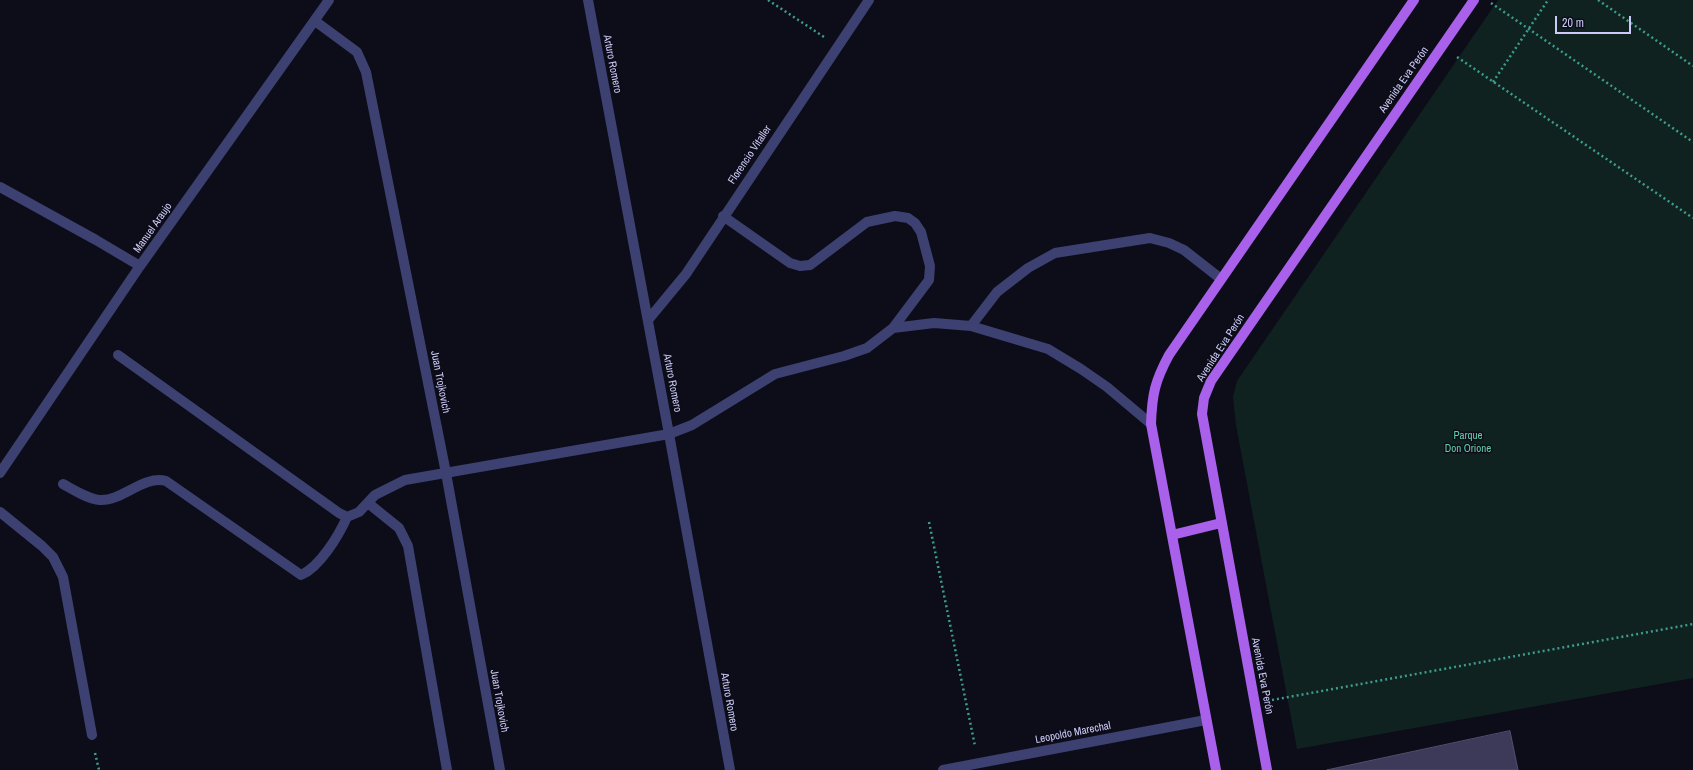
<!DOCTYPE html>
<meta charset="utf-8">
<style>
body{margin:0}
#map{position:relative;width:1693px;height:770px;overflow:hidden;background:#0d0d19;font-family:"Archivo Narrow",sans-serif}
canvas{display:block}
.scale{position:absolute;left:1555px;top:16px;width:76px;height:18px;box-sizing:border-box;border:2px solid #cccbf8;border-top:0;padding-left:5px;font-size:12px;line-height:14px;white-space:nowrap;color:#cccbf8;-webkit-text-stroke:3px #0d0d19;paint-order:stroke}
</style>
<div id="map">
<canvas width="1693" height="770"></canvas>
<div class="scale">20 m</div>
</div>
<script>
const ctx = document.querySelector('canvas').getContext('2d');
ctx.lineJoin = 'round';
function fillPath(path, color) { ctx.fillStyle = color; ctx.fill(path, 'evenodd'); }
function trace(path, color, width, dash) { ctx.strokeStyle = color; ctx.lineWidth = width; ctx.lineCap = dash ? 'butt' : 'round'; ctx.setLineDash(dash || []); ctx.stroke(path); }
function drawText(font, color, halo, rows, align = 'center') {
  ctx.font = font + ' "Archivo Narrow",sans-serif'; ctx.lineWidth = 3; ctx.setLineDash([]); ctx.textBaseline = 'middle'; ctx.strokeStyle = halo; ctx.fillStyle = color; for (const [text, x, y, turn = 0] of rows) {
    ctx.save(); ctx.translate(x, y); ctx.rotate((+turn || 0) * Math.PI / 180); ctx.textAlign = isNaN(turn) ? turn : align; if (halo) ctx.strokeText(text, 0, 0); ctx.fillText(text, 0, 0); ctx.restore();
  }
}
fillPath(new Path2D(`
 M1498,0H1693V678L1297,749L1236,425L1233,397L1237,381Z`), '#102220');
const building = new Path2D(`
 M1510,731L1518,770H1327Z`);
fillPath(building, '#3c3959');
trace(building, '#525072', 1);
trace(new Path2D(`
 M768,0L824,37
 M1598,0L1693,66
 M1491,3L1693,142
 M1457,57L1693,218
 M1493,82L1548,0
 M929,522L975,746
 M1272,700L1693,624
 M95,753L99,770`), '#3b9d8d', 2.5, [2, 3]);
trace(new Path2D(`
 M588,0L669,434L730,770
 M315,21L357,52L366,72L446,473L500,770
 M0,187L96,240L140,266
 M723,216L790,263L800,266L810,265L867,222L895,216L908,218L915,223L921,232L930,266L929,280L893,328
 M648,320L686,274L869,0
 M971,326L997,292L1028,268L1055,253L1150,238L1169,243L1184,250L1221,279
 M118,355L339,513L347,517L359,512L375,495L405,480L669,434L692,425L775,374L844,356L867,348L893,328L934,323L971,326L1048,349L1081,369L1107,387L1151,424
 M0,473L140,266L329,0
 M63,484C74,490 88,499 100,500C123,501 143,475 166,481L301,575C320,567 339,535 347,517
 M368,503L399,528L408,546L447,770
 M0,512L42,546L53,557L63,577L92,735
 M943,770L1206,720`), '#3d4172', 10);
trace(new Path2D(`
 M1172,535L1221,523
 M1216,770L1151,424C1152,394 1155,381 1169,355L1414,0
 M1267,770L1202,414L1204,398L1211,381L1474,0`), '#a960ea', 10);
drawText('11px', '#cccbf8', '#0d0d19', [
 ["Arturo Romero",612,64,79],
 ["Avenida Eva Perón",1404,80,-55],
 ["Florencio Vitaller",750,155,-56],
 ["Manuel Araujo",153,228,-55],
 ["Avenida Eva Perón",1221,348,-57],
 ["Juan Trojkovich",440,382,79],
 ["Arturo Romero",672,383,79],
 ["Avenida Eva Perón",1262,676,79],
 ["Juan Trojkovich",499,701,80],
 ["Arturo Romero",729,702,80],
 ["Leopoldo Marechal",1073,733,-11]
]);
drawText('11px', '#62cea8', '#0d0d19', [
 ["Parque",1468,436],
 ["Don Orione",1468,449]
]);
</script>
